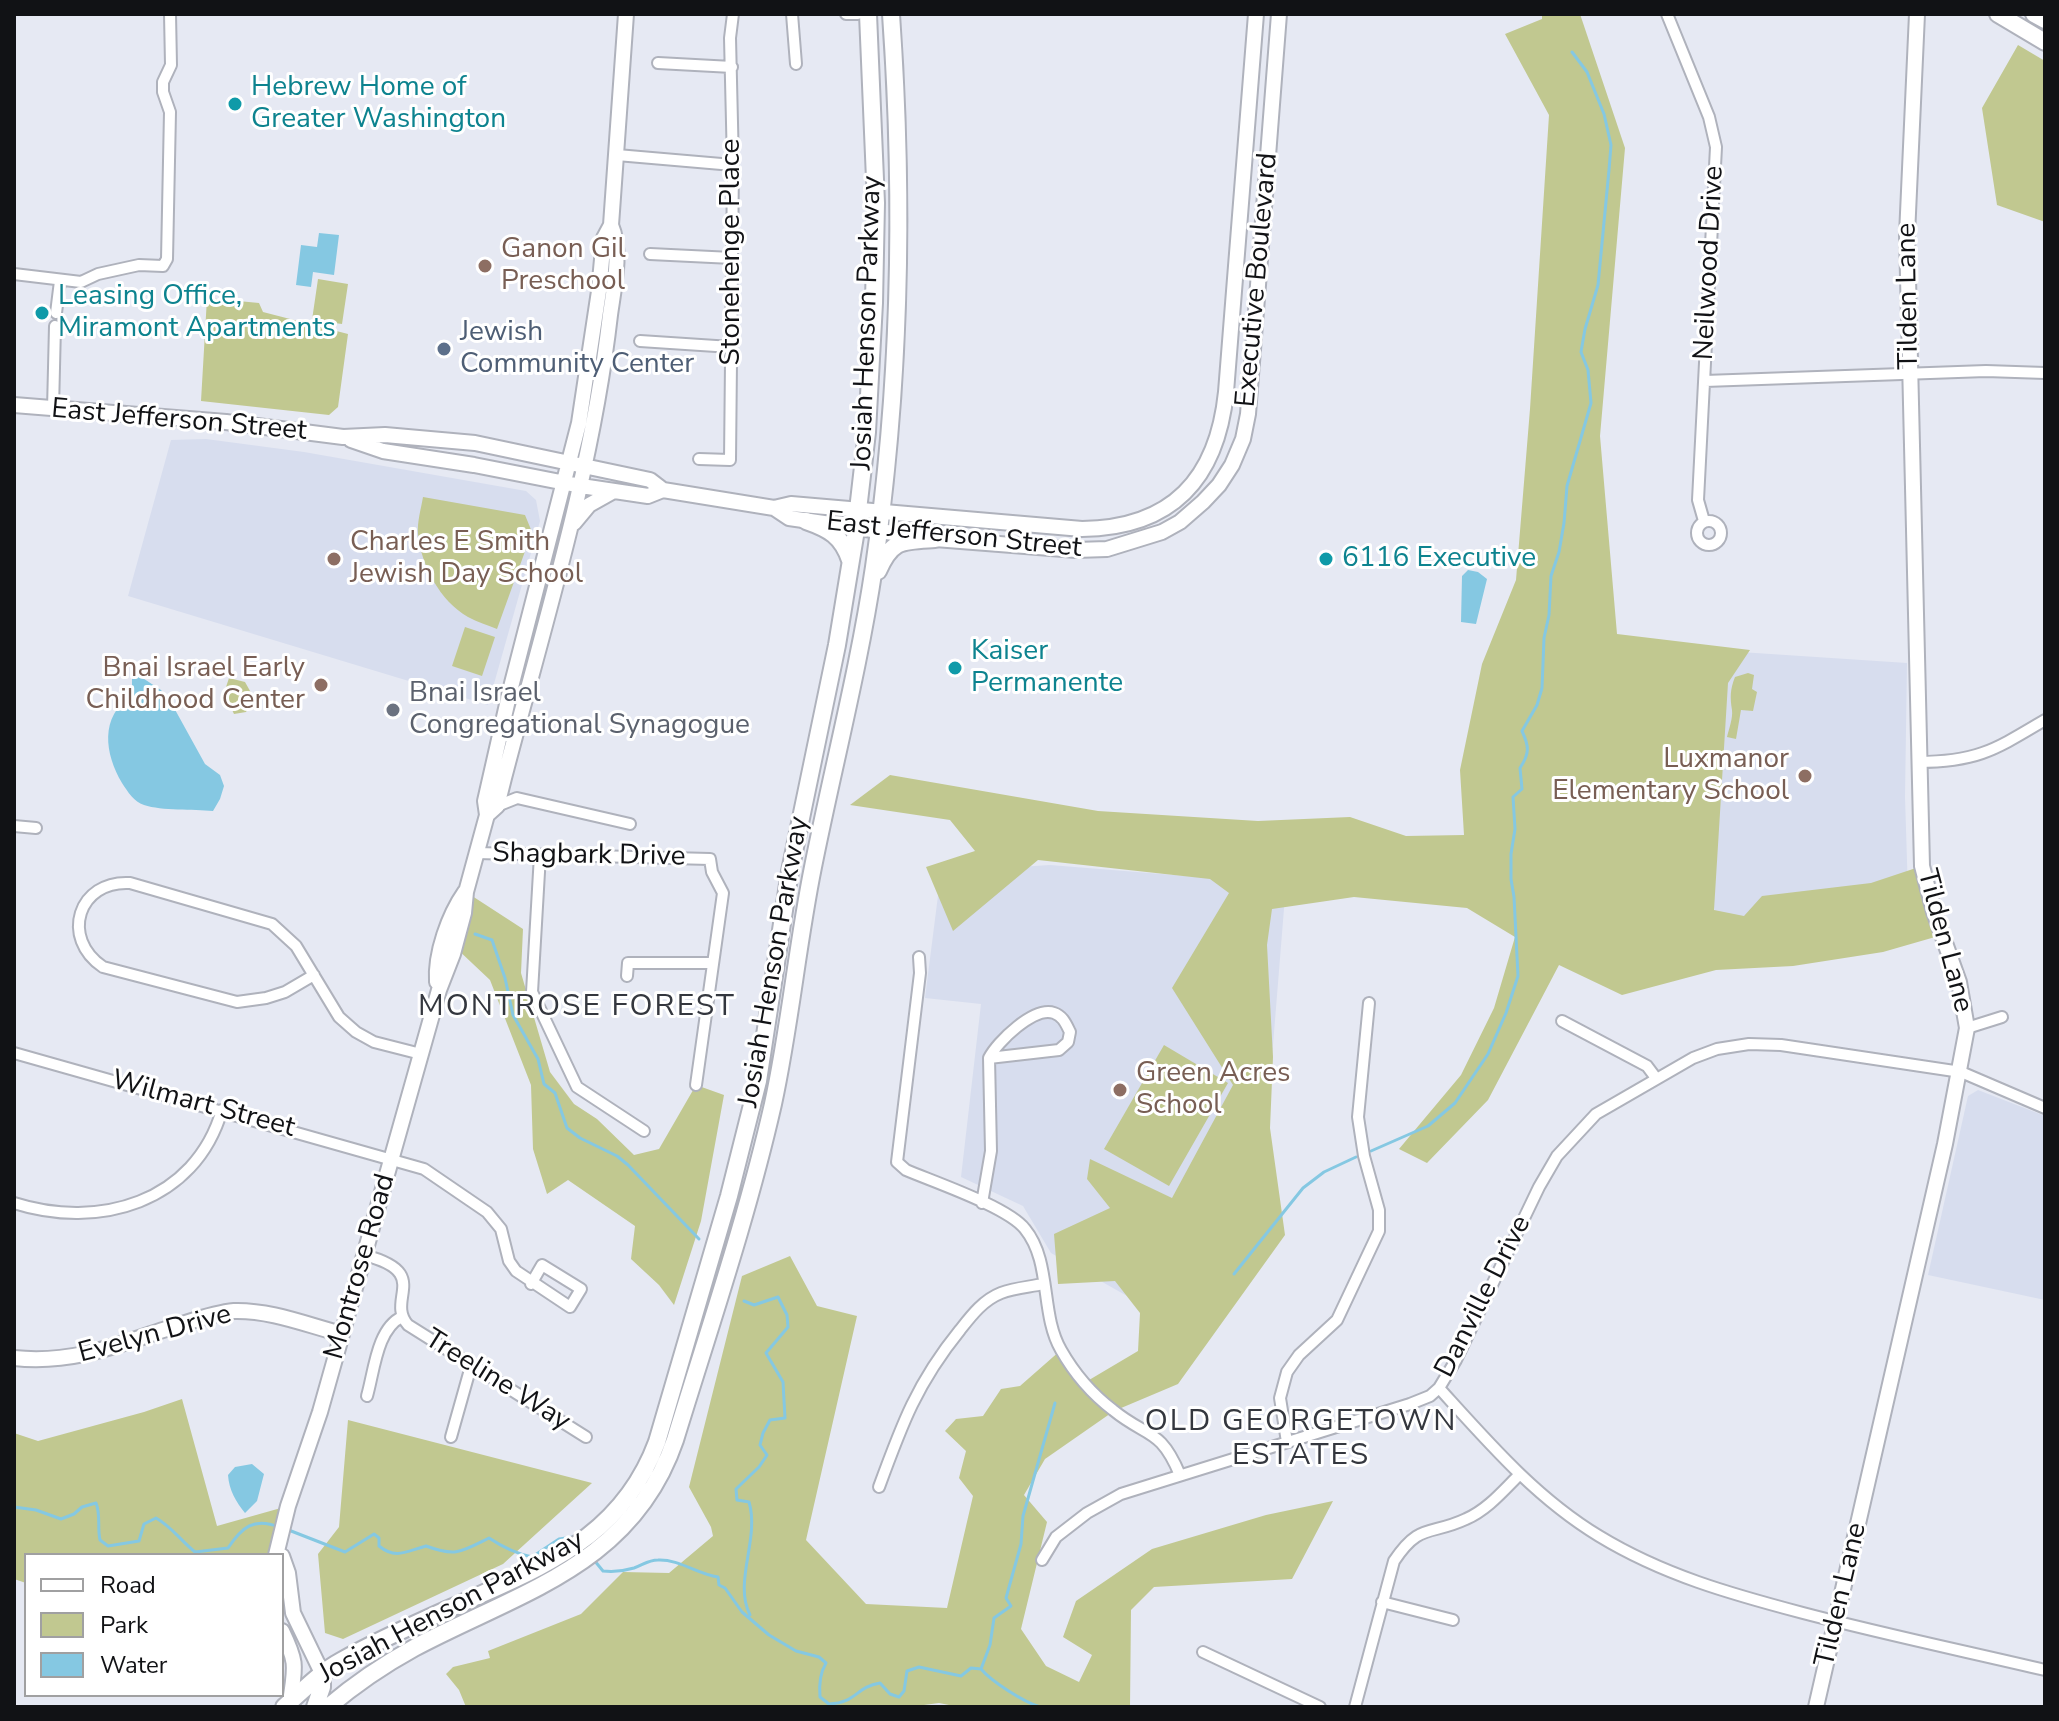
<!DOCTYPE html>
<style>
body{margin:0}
#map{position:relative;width:2059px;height:1721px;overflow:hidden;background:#e6e9f3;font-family:"Nunito Sans",sans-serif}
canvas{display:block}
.frame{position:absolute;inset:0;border:16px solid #111215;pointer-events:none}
.legend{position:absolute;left:24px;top:1553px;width:260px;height:144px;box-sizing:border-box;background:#fff;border:2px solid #a0a0a1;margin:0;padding:10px 14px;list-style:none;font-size:24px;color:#111215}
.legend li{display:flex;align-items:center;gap:16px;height:40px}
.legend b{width:40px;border:2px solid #a0a0a1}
</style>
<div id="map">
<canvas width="2059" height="1721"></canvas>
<div class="frame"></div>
<ul class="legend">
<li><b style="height:10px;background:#fff"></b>Road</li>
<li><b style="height:22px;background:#c1c890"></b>Park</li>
<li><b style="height:22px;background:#85c8e2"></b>Water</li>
</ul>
</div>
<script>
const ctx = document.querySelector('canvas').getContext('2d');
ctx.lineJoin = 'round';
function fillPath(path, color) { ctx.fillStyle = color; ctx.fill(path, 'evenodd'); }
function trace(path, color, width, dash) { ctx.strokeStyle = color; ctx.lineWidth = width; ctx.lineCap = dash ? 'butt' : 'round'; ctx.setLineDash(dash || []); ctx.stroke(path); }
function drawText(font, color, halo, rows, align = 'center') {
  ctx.font = font + ' "Nunito Sans",sans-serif'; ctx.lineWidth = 6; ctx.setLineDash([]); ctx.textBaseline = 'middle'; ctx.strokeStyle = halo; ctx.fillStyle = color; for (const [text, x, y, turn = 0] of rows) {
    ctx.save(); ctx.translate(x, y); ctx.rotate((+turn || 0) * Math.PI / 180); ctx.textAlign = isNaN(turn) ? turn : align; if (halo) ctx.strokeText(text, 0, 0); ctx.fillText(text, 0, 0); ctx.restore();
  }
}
fillPath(new Path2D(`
 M206,439L304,452L526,491L536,500L540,521L488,705L128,596L171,440Z
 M1710,650L1907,663L1905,797L1908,893L1716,932L1702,756Z
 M1050,865L1286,884L1257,1243L1159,1314L1051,1253L1023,1206L961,1177L981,1004L925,998L941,872Z
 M1978,1090L2045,1116V1300L1928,1275L1968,1096Z`), '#d7ddee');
fillPath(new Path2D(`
 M1542,14H1580L1625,148L1600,436L1617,634L1750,650L1728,683L1714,910L1744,916L1762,896L1871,883L1922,866L1942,935L1883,952L1793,966L1716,970L1622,995L1559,965L1488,1100L1427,1163L1399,1149L1461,1075L1494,1008L1515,937L1467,908L1354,897L1272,909L1267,945L1273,1057L1270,1128L1285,1235L1178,1384L1114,1411L1045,1459L1024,1495L1047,1522L1021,1629L1046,1666L1079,1682L1092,1655L1063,1637L1076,1601L1152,1549L1266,1515L1333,1501L1292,1579L1154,1587L1131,1610L1130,1707H959L939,1703L909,1707H466L459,1690L446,1674L453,1667L490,1658L488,1651L581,1614L623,1572L669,1573L713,1536L711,1527L689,1487L742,1276L790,1256L817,1306L857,1316L806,1540L866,1604L947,1608L973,1496L959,1478L966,1451L945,1431L956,1419L983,1416L1001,1389L1020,1386L1061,1350L1084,1383L1138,1351L1140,1313L1115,1281L1058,1284L1054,1234L1110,1208L1087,1179L1090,1159L1172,1198L1233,1085L1172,988L1229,893L1210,879L1038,860L953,931L926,867L975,851L950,820L850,805L890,775L1098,811L1258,821L1350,817L1406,836L1464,835L1460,770L1482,664L1516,580L1530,409L1549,115L1505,34L1542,19Z
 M2018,45L2045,61V222L1997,205L1982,108Z
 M318,279L348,284L342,324L312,320Z
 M207,298L259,303L263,312L348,334L338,407L329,415L201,401Z
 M423,497L525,515L532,532L497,629C488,625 477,622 468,617C440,601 421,565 418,534C417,522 421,509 423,497Z
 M465,627L495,637L482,676L452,666Z
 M1748,673L1754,675L1752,689L1757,692L1753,711L1741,710L1736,739L1727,737C1729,729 1733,718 1732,710C1730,697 1730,690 1735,677Z
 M229,678L245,682L254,698L246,712L234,714L224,693Z
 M466,892L523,929L521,973L550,1072L574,1104L597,1119L634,1155L659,1149L696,1085L724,1095L701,1221L674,1305L659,1285L631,1259L635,1226L568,1180L547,1194L533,1149L531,1085L490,980L455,947Z
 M1164,1045L1228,1083L1169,1186L1104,1149Z
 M182,1399L217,1526L288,1506L277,1555H26V1583L14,1579V1433L38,1441L144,1412Z
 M348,1420L592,1483L503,1564L343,1639L325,1633L318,1554L339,1527Z`), '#c1c890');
fillPath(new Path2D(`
 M319,233L339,235L334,275L313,272L311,287L296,285L301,245L317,247Z
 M1468,570L1478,572L1487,579L1476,624L1461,622L1462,576Z
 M132,671L161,690L173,706L205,764L220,775L224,786L220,799L213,811C193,809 162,811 144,805C134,802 128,792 122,783C105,754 99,717 132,695Z
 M252,1464L264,1474L257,1501L245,1513C236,1502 229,1490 228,1475L235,1467Z`), '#85c8e2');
trace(new Path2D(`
 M475,934L492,940L505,978L513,1015L538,1059L544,1084L555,1093L567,1128L580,1138L617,1156L628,1165L699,1239
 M1371,1151L1428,1126L1455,1103L1488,1054L1506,1013L1518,976L1514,897L1511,879V854L1515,829L1513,797L1522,789L1520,768C1530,753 1529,746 1522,731L1537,705L1542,688L1544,638L1549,615L1551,576L1559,552L1564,523L1567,486L1591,403L1588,370L1581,352L1585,329L1598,285L1609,170L1611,145L1604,114L1587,72L1572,52
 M1234,1274L1303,1188L1324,1172L1356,1157
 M744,1301L754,1305L778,1297L787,1315L788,1327L766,1353L783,1382L785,1418L770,1420L763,1433L760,1445L767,1455L759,1467L736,1489L737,1500L749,1502C760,1539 733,1582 750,1615
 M14,1507L36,1510L61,1519L74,1514L82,1507L96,1503C101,1516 97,1526 100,1540L108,1546L139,1541L144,1524L156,1518C172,1527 180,1540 195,1552L228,1548C242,1527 254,1517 279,1527
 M286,1529L345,1552L374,1534L379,1538V1546C396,1560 407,1551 426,1546C456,1557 461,1552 489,1538C501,1546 518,1554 532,1557L559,1539L573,1537
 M594,1560L603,1571C613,1572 624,1571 634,1568C643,1565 648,1560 658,1560C679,1559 697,1574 718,1577L719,1585L725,1588L742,1612L769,1635L796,1651L819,1657L826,1663C820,1673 819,1686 820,1697L829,1704C857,1703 855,1687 880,1683L890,1694L899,1697L904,1691L907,1671L919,1667L961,1676L971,1668L981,1669C992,1682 1024,1702 1040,1707
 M981,1669L990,1645L994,1618L1011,1606L1006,1598L1021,1544L1023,1516L1055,1403`), '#85c8e2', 3);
const street = new Path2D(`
 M792,14L796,64
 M846,14H858
 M1667,14L1709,117L1716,147L1698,500L1704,521
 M658,63L732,67
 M617,155L733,165
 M650,254L732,258
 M14,274L81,282L98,274L139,265L163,266L167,259L170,112L163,92V82L171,65L170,14
 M56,313L60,281
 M640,341L731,347
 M1705,381L1986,371L2045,373
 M53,409L55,326
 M699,459L730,460L733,165L730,38L733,14
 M1697 533a12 12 0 1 1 24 0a12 12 0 1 1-24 0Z
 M1918,762C1978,762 1996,749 2045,720
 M497,806L517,798L630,824
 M14,826L36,828
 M477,853L710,859L712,872L723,893L696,1085
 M540,855L532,992L577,1087L644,1131
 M919,957L920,973L897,1162L906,1170C934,1182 1008,1207 1025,1229C1052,1262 1040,1314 1061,1350C1074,1373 1092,1394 1113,1410C1147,1438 1160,1427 1180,1475
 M314,975L285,992L266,998L237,1002L103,967C60,938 78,880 130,883L272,924L296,946L339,1017L356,1032L374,1042L421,1054
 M627,976L628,963H713
 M1562,1021L1647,1066L1656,1078
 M1967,1028L2002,1017
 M14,1053L424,1169L487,1212L501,1229L509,1261L516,1271L570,1307L581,1289L542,1265L531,1284
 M14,1203C98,1230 195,1203 222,1110
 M982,1203L991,1151L989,1058C997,1042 1034,1006 1054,1013C1063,1016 1066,1024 1070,1032L1068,1042L1059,1050L989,1058
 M364,1255C433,1273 385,1299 408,1325L586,1437
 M1439,1388C1488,1442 1536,1498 1599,1536C1663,1575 1731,1594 1803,1613C1883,1634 1964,1651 2045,1670
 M367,1396C374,1372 377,1328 402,1317
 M451,1437L471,1366
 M1287,1442L1280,1398L1287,1372L1299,1355L1337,1320L1379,1231V1210L1364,1156L1358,1117L1369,1003
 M879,1487C902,1424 917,1383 960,1330C971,1316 983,1300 1001,1293C1014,1288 1029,1287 1043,1284
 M1042,1560L1056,1537L1087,1513L1121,1494L1410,1404L1430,1396L1439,1388L1456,1360L1539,1187L1557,1156L1596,1114L1693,1058L1717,1049L1749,1044L1781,1045L1961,1072L2045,1108
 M1382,1602L1453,1620
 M1203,1652L1320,1707
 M1355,1707L1394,1561C1420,1522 1430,1536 1466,1519C1487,1510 1503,1491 1519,1475`);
const secondary = new Path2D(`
 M14,405L226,422L343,437L385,435L475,443L650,480L663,490L774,508L791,504L1082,529C1172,528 1217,479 1226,392L1256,14
 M351,440L383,451L474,465L581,486L648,496L663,490
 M774,508L789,518L935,539L1076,550L1107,549L1162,532L1180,522L1203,502L1219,485L1232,465L1243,439L1248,414L1279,14
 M574,523L589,505L614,491
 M487,815L497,806L504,778C544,624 592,473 610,315C614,286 622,251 611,225
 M437,982C435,953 449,915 465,892
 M14,1358C72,1364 115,1346 169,1328C190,1322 212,1313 234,1311C271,1310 307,1325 342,1334
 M276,1555L288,1506L320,1412L439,990L453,954L464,913L466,892L487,815L485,801L510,691L579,423L599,291L604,238L611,225L626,14
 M282,1556L288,1573L293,1613L322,1673
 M282,1631C298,1664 295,1667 290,1702
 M1816,1707L1945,1144L1967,1028L1959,982L1934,912L1922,866L1907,235L1917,14`);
const primary = new Path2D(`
 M1998,14L2045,42
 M2034,14L2045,20
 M806,521C829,529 842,536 850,560
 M878,571C892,539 902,541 935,539
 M284,1707C303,1691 319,1673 341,1661C387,1635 436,1615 484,1593C561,1559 626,1526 657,1442L729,1196L758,1081L790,871L837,645L855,536L867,432L874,303L876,203L868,14
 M315,1707L322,1687V1673
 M328,1707C354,1685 383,1665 414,1648C519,1592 632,1566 675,1440C709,1329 747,1218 773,1104C790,1026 797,946 813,867C833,767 859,668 874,567C901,383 904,199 891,14`);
trace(street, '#afb2bc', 14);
trace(secondary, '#afb2bc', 18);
trace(primary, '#afb2bc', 20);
trace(street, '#fff', 10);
trace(secondary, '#fff', 14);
trace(primary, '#fff', 16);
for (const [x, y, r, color] of [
 [235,104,8,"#0f9aa8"],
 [485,266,8,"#8d6e63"],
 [42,313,8,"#0f9aa8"],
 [444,349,8,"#5c6f8a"],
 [334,559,8,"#8d6e63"],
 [1326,559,8,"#0f9aa8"],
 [955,668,8,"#0f9aa8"],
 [321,685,8,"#8d6e63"],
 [393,710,8,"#6b7280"],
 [1805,776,8,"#8d6e63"],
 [1120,1090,8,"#8d6e63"]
]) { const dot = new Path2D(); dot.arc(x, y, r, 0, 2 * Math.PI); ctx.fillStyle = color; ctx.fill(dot); trace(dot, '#fff', 3); }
drawText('28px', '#0d838f', '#fff', [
 ["Hebrew Home of",251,88],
 ["Greater Washington",251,120],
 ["Leasing Office,",58,297],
 ["Miramont Apartments",58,329],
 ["6116 Executive",1342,559],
 ["Kaiser",971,652],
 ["Permanente",971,684]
], 'left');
drawText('28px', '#785e54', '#fff', [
 ["Ganon Gil",501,250],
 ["Preschool",501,282],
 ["Charles E Smith",350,543],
 ["Jewish Day School",350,575],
 ["Bnai Israel Early",305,669,"right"],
 ["Childhood Center",305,701,"right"],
 ["Luxmanor",1789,760,"right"],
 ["Elementary School",1789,792,"right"],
 ["Green Acres",1136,1074],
 ["School",1136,1106]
], 'left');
drawText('28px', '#111215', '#fff', [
 ["Stonehenge Place",732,252,-90],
 ["Neilwood Drive",1710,263,-87],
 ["Executive Boulevard",1258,280,-85],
 ["Tilden Lane",1909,296,-91],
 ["Josiah Henson Parkway",868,323,-88],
 ["East Jefferson Street",179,421,5],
 ["East Jefferson Street",954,536,6],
 ["Shagbark Drive",589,856,1],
 ["Tilden Lane",1944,941,75],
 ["Josiah Henson Parkway",775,962,-80],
 ["Wilmart Street",203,1105,15],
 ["Montrose Road",361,1267,-74],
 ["Danville Drive",1484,1297,-63],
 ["Evelyn Drive",155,1335,-15],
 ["Treeline Way",497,1381,32],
 ["Tilden Lane",1842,1595,-77],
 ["Josiah Henson Parkway",452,1608,-28]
]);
drawText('28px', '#4e5e75', '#fff', [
 ["Jewish",460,333],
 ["Community Center",460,365]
], 'left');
drawText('28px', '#5b616d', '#fff', [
 ["Bnai Israel",409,694],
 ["Congregational Synagogue",409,726]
], 'left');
ctx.letterSpacing = '2px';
drawText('30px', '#34373e', '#fff', [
 ["MONTROSE FOREST",577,1008],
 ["OLD GEORGETOWN",1301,1423],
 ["ESTATES",1301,1457]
]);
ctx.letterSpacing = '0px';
</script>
